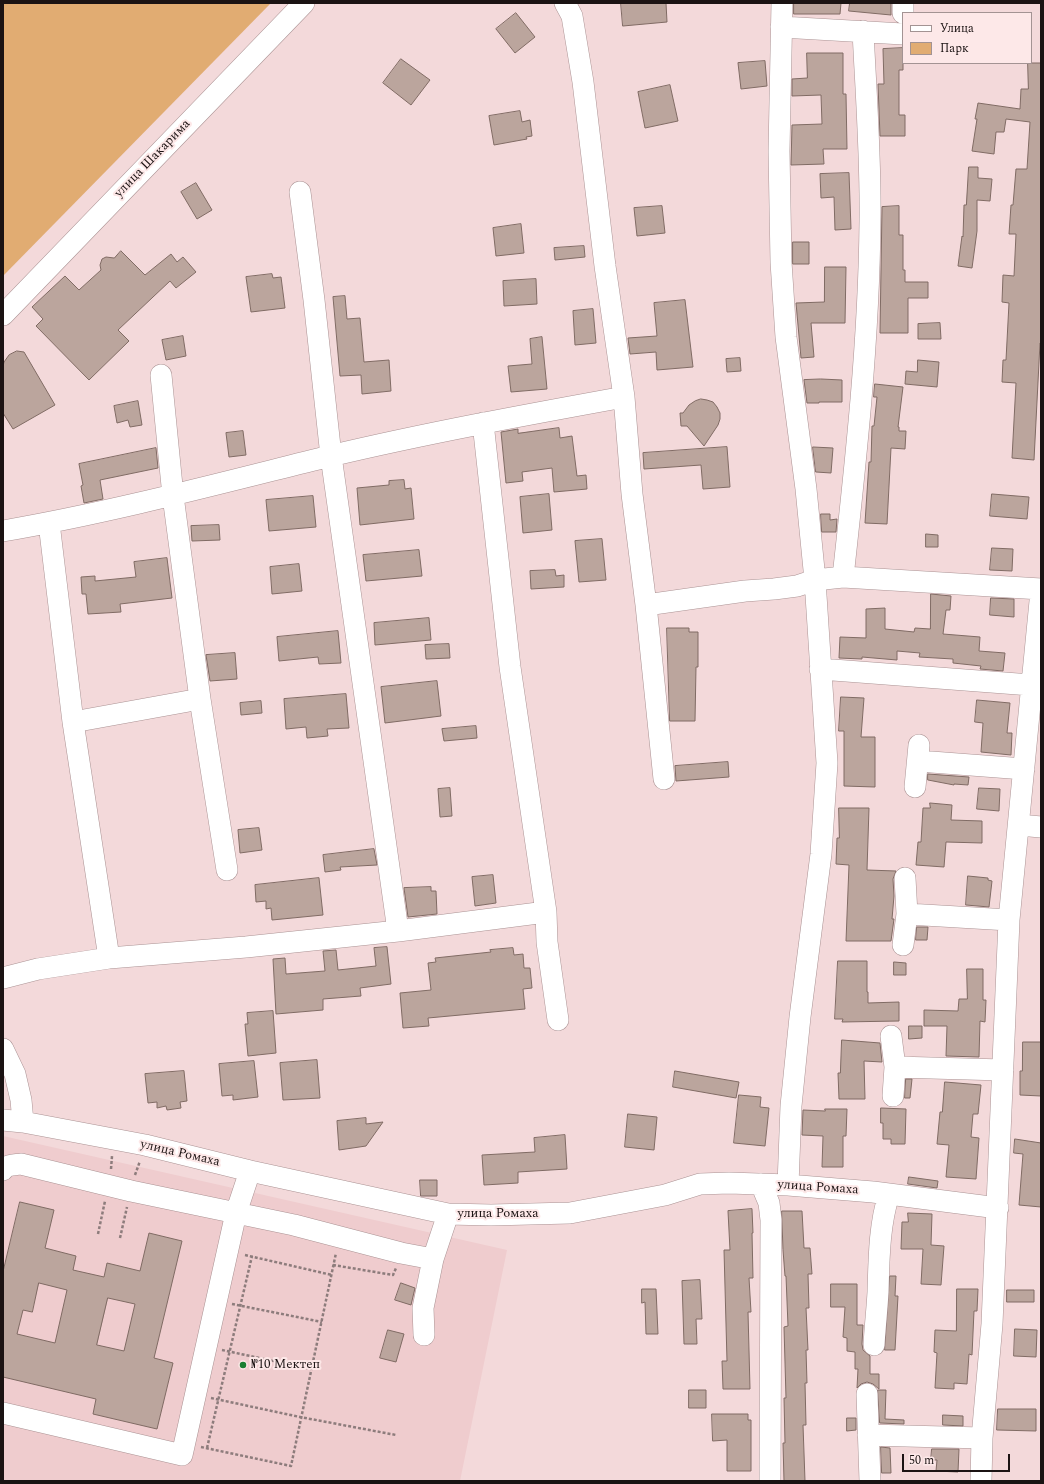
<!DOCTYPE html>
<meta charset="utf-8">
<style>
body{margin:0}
#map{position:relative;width:1044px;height:1484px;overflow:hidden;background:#f3d9da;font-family:Spectral,serif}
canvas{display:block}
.frame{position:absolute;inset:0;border:4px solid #1b1313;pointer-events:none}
.legend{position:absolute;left:902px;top:12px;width:130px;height:52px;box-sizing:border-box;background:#fde8e8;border:1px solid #a39393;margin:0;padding:5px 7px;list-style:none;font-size:12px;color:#1b1313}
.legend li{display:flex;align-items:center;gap:8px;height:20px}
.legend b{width:20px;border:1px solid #a39393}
.scale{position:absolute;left:902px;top:1454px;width:108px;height:18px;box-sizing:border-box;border:2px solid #1b1313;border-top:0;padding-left:5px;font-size:12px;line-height:14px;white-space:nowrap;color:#1b1313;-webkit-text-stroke:3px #fde8e8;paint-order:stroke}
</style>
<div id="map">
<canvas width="1044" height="1484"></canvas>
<div class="frame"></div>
<ul class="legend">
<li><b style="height:5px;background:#fff"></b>Улица</li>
<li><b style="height:11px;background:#e1ac72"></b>Парк</li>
</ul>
<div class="scale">50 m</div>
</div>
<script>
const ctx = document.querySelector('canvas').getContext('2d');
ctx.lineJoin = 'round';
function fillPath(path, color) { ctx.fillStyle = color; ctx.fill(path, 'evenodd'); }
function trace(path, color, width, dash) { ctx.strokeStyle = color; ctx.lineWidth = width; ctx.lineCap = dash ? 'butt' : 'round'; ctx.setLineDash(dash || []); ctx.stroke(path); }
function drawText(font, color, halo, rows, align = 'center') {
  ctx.font = font + ' Spectral,serif'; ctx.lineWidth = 4; ctx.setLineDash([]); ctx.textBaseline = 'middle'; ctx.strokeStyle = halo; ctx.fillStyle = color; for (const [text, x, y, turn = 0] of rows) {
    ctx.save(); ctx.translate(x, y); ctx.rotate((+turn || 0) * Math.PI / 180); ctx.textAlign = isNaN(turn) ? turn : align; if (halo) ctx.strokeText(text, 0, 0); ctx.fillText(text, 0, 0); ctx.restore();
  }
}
fillPath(new Path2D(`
 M3,1136L507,1250L460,1481H3Z`), '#efccce');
fillPath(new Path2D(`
 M3,3H271L3,276Z`), '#e1ac72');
const building = new Path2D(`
 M621,3H666L667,22L623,26Z
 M794,3H841L840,14H794Z
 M850,3H891V15L849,11Z
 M516,13L535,37L515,53L496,29Z
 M903,48V70H899V115H905V136H880L878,84H884L883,49Z
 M807,53H843V94H846L847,149H823L824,164L791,165L792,125L822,124L821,95L792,96V79L807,78Z
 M401,59L430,80L411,105L383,83Z
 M765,61L767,86L741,89L738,63Z
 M1028,63H1041V343H1040L1034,460L1012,458L1016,383L1002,382L1003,360H1006L1009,303L1002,302L1003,275L1014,276L1016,234H1009L1011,205H1013L1016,169H1027L1030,122L1006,119L1004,132H996L994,154L972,151L977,119H975L978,103L1020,109L1021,89H1028Z
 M670,85L678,121L645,128L638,92Z
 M520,111L522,122L530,120L532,136L526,137L527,139L494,145L489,116Z
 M969,167H978V178L992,179L990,201L977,200V231L972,268L958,266L962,236L963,237L964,205H966Z
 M849,173L851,229L835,230L834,197L821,198L820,174Z
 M196,183L212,210L197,219L181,192Z
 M662,206L665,233L637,236L634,208Z
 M899,206V235H903V270H905V282H928V298H908V333H880L882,207Z
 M521,224L524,253L496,256L493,228Z
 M793,242H809V264H793Z
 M584,246L585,257L555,260L554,248Z
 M121,251L145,275L171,254L177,262L183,257L196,272L176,288L170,281L118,330L129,341L89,380L36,326L43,319L32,307L65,276L79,290L101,270L100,265L102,259L106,257L114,258Z
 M825,267H846L845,323H811L814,357L801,358L796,303L824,302Z
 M272,274L273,278L281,277L285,308L251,312L246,277Z
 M536,279L537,304L504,306L503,281Z
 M345,296L347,319L360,318L364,362L389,360L391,391L362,394L361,375L340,376L333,297Z
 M685,300L693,367L657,370L656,352L630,354L628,338L657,336L654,303Z
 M593,309L596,343L575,345L573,311Z
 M940,323L941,339H918V324Z
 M183,336L186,356L166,360L162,340Z
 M542,337L547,389L511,392L508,366L532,364L530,339Z
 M17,351L24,352L55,405L13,429L3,413V366L4,362L9,355Z
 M740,358L741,371L727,372L726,359Z
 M918,360L939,362L937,387L905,384L906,371L917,372Z
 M821,379L842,380V402H819V403H807L804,380Z
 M875,384L903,387L898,427H899V431H906L905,449L891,448L887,524L865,523L869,462H871L872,426H874L877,397H874Z
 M701,399L707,400L713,402L717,407L720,413V419L718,425L704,446L687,426H681L680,413H683L689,405L695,401Z
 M138,401L142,425L130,427L128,420L117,423L114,406Z
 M559,428L560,438L572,436L577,476L586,475L587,489L554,492L552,468L522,472L523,481L506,483L501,432L518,429V433Z
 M243,431L246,455L229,457L226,433Z
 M727,447L730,487L703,489L701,465L644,469L643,453Z
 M813,447L833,448L831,473L816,472Z
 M156,448L158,468L100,480L103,499L84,503L81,486L83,485L79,464Z
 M404,480L405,489L411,488L414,519L360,525L357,488L389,485V481Z
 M549,494L552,530L523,533L520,497Z
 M992,494L1029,497L1027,519L990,516Z
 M313,496L316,527L269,531L266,500Z
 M821,514H830V520L837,519L836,532H822Z
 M219,525L220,540L192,541L191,526Z
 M926,534L938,535V547H926Z
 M602,539L606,580L579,582L575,541Z
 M992,548L1013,549L1012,571L990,570Z
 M419,550L422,576L366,581L363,555Z
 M167,558L172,598L120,604L121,612L88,614L86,594H82L81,577L95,576V581L136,577L134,562Z
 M299,564L302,591L272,594L270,567Z
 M555,570L556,576L564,575V587L531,589L530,571Z
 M931,594L951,596L950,610H946L943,634L980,637L979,651L1005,653L1003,671L980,669L981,666L953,663V659L919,657L920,653L897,651V660L862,657V659L839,658L840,637L866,638V609L885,608V629L914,632L915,628L930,629Z
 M991,598L1014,599V617L990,615Z
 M429,618L431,640L375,645L374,623Z
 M667,628H689V632H698V667H696L695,721H670Z
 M338,631L341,663L319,664L318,657L279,661L277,637Z
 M449,644L450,658L426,659L425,645Z
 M235,653L237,679L210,681L206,655Z
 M437,681L441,716L385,723L381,687Z
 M346,694L349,728L327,729L328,736L307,738L306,727L286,729L284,699Z
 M841,697L864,698L861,737H875V787L844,786V731H839Z
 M977,700L1010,703L1007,733H1012L1011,755L981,752L983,723L975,722Z
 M261,701L262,713L241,715L240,703Z
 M476,726L477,738L444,741L442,729Z
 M728,762L729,777L676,781L675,766Z
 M928,774L969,777L968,785L954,784V785L928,780Z
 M450,788L452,816L440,817L438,789Z
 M979,788L1000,789L999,811L977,809Z
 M930,803L952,805L951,820L982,821V843L946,842L944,867L916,865L918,842H921L923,808H930Z
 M839,808H869L867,870L896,871L893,879L894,896L892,919H894L891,941H846L849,865L836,864L837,838H839Z
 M259,828L262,850L240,853L238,830Z
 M374,849L377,865L340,867L341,870L325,872L323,855Z
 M493,875L496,903L475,906L472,877Z
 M968,876L988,878V880L992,881L989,907L966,905Z
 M319,878L323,915L272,920L271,908L266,909V901L256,902L255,885Z
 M431,887V891H436L437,914L408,917L404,888Z
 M917,927H928L927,940H916Z
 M387,947L391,984L360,988L361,996L323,999V1010L276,1014L273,959L285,958L286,974L325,971L323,951L336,950L338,970L376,966L374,948Z
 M513,948L514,955L523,954L524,968H530L532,988L523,989L525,1009L428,1018L429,1026L403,1028L400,993L431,990L428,963L436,962L435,958L491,952L490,950Z
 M838,961H867V992H868V1003L899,1002V1021L842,1022L843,1019H835Z
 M894,962L906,963V975H894Z
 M967,969H983V1000H986L985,1022L980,1021L979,1057L946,1056L947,1026H924V1010L958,1011L959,999H967Z
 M273,1011L276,1053L248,1056L245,1024H248L247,1013Z
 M909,1026H922V1038L909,1039Z
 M842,1040L880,1043L882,1062L864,1061L865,1099H839L838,1073H840Z
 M1023,1042H1041V1096L1020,1095V1071H1022Z
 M317,1060L320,1098L283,1100L280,1063Z
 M254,1061L258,1097L233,1100V1095L222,1096L219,1064Z
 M184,1071L187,1101L180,1102L181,1108L167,1110L166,1106L157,1108V1102L148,1103L145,1074Z
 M675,1071L739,1082L736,1098L673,1087Z
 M906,1079H912L910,1098H905Z
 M945,1082L981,1085L978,1114H973L971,1137L979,1138L976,1179L946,1177L949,1145L937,1144L940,1112H942Z
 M739,1095L761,1097L760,1107L769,1108L765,1146L734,1143Z
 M881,1108L906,1109L905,1144H891V1139H883V1123H881Z
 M825,1109H847L846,1136H843V1167H822L823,1136L802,1135L803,1110L825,1111Z
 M628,1114L657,1117L654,1150L625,1147Z
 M366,1118V1124L383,1122L366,1146L339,1150L337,1121Z
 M565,1135L567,1169L518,1172V1183L484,1185L482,1155L535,1152L534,1138Z
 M1015,1139L1041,1143V1207L1019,1205L1023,1154L1014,1153Z
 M909,1177L938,1181L937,1188L908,1184Z
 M420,1180H437V1196H421Z
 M20,1202L54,1210L45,1248L76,1256L73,1270L104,1277L107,1263L140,1271L149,1233L182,1241L154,1358L173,1363L157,1429L93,1414L96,1399L3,1377V1272ZM39,1283L67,1290L55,1343L17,1334L23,1310L32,1312ZM108,1298L135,1304L124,1351L97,1345Z
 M752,1209L753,1233H752L753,1278H749L751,1312H748L750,1389H723L722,1361H727L724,1250H730L728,1211Z
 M782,1211H802L804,1248H810L812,1274H808L809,1308H806L808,1350H806L807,1383H805L806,1425H803L805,1481H784L783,1443H785L784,1398H786L784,1327L788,1326L786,1276H785L783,1250Z
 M908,1213L932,1214L931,1245L944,1246L941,1285L921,1284L923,1249H901L902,1222H908Z
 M890,1276H896L895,1296H898L895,1350H885Z
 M700,1280L702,1319H696L697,1344H684L682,1281Z
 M401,1283L415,1288L411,1305L395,1300Z
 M831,1284H857V1325H863L862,1344L863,1350L870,1356V1374H879V1389L873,1384L867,1382L861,1384L857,1388L858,1369H855V1352L847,1351V1338L843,1337L845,1307H831Z
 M642,1289H656L658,1334H646L645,1302L642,1303Z
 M957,1289H978L977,1311H974L972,1355L969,1354L967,1384L954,1383V1389L935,1388L937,1353L934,1352L935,1330L956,1331Z
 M1007,1290H1034V1302H1007Z
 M1015,1329L1037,1330L1036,1357L1014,1356Z
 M388,1330L404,1334L396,1362L380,1358Z
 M689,1390H706V1408H689Z
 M878,1390H886L885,1419L904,1420V1424L880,1423Z
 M998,1409H1036V1431L997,1430Z
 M712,1414H748V1420H751V1471H727V1440L713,1441Z
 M943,1415L963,1416V1426L943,1425Z
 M847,1418H856V1430L847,1431Z
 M881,1447L890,1448L891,1473H882Z
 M932,1449H959L958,1472L936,1471L937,1460H931Z`);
fillPath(building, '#bba59d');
trace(building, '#806b64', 1);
const minor = new Path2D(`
 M565,3L572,16L583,82L605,266L624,397L632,494L646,605L664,779
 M782,3L779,151L781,262L786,337L806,489L815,580L827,763L821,854L800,1017L791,1106L788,1185
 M903,3V13
 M781,27L903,34
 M300,192L314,300L331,456L398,931
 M3,315L304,3
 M161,375L173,496L200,699L227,870
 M483,423L510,667L546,912L547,942L558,1020
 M49,523L73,722L109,958
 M3,531C113,512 221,483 330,456C427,433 525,415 624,397
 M843,577C856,459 869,340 870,221C871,158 866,94 863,31
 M646,605L745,591L774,589L797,586L815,580L843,577L1041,589
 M820,669L1031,685
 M73,722L200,699
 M918,761L1024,769
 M915,787L919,745
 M1019,825L1041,827
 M907,914L1009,920
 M903,945L907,914L905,878
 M3,978L38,969L109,958L246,947L398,931L546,912
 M891,1036L895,1067L893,1096
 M3,1049L15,1074L21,1100L23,1122
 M895,1067L1003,1070
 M3,1120L23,1122L145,1145L250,1171L448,1214L491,1215L570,1213L665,1195L700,1184L729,1183L788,1185L873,1192L998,1208
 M3,1170C7,1164 15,1165 21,1164L131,1191L294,1225L401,1253L433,1259
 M761,1184L769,1203L771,1220L770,1481
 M424,1335L423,1308L433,1259L448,1214
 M874,1345C875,1327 877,1310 878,1292C879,1259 879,1226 889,1194
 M867,1394L870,1481
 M3,1413L182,1455L236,1213L250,1171
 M868,1435L982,1438
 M981,1481L982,1438L992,1324L1009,920L1041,591`);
trace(minor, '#ab9394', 22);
trace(new Path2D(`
 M111,1169L112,1156
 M135,1175L140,1161
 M98,1234L105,1201
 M120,1238L127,1207
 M245,1255L332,1275
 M333,1265L393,1275L396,1268
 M232,1304L322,1322
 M222,1350L311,1369
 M211,1398L300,1417L396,1435
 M201,1447L291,1466L336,1253
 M207,1448L252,1256`), '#8d7c7c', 2.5, [3, 2]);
trace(minor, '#fff', 21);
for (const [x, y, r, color] of [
 [243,1365,4,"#197e31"]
]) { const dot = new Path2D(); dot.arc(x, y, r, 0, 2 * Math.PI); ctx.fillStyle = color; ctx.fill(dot); trace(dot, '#fde8e8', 1.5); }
drawText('13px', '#1b1313', '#fde8e8', [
 ["улица Шакарима",153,159,-46],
 ["улица Ромаха",180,1154,13],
 ["улица Ромаха",818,1188,4],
 ["улица Ромаха",498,1214]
]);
drawText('13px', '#1b1313', '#fde8e8', [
 ["№10 Мектеп",251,1365]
], 'left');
</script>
